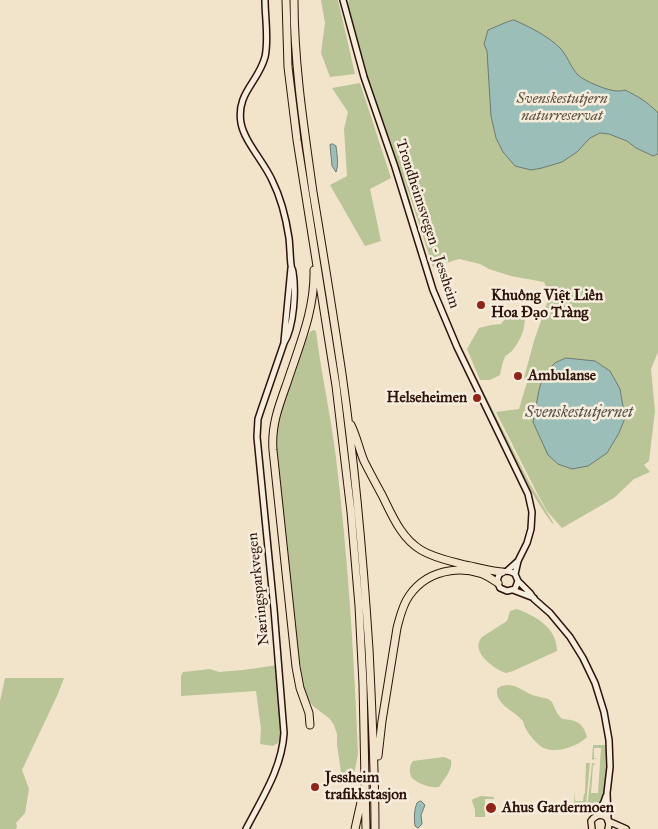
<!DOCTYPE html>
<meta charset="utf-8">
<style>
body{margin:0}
canvas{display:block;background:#f1e4ca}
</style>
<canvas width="658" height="829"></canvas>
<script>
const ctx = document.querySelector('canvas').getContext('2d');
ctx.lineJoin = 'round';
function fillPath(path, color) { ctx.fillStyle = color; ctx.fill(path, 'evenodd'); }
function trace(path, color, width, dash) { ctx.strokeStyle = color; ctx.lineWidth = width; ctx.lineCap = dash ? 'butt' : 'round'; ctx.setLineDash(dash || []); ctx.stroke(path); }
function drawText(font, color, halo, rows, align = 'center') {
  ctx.font = font + ' "IM FELL Great Primer",serif'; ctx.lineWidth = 5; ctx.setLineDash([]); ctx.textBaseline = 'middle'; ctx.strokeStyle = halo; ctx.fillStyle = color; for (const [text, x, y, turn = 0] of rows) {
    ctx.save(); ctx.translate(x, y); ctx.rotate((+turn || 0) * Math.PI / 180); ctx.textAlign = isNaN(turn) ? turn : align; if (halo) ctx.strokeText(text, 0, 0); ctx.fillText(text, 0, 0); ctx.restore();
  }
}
fillPath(new Path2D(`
 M321,0H338L355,74L330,77L321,53L325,23Z
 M346,0H347L348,3L349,0H658V352L651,369L655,411L649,461L644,465L650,472L634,479L614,498L562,528L547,511L537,493L496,412L519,409L527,382L525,380L524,378L534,341L547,303L548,291L544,282L511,276L489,269L480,264L459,259L433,267L403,175L422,243L420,242L402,181L365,75Z
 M360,83L391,178L370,189L381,241L365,246L330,185L347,176L344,129L348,112L332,88Z
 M522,310C529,323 521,340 512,351C509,354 505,355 504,359C502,364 501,370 500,375L490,380H480L467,349L479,328L491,325L501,324C507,316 511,311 522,310Z
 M313,330L316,331C321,373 331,416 336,458C348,557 354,655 358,754L355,770L352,775H345L341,772L337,745V734L334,725L330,719L313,706L306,696L299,675L276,437C278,404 294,372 306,340L310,332Z
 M472,369L529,482L554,524L552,523C522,482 501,431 478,387L471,371Z
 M517,609C535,616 557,627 557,651L513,671L506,673C494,669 469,651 482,637L507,621L510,611Z
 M278,665L284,739L273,746L260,744L261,729L256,691L181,696V676L183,672L210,669L219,672L243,670Z
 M5,678H64L57,696L22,770L29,789L25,813L16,823L17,826L16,829H0V701Z
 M508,685L515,686L532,695L548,699L552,702L557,713L562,719C576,720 583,722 587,737C578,746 557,754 544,748C541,747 537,743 535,741C532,738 528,733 526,729C524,726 524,724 523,721C515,711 495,705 497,689L501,686Z
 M593,745H606C606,762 610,814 585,815L588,800L592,763L596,764L593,765L591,793H598L601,748H594V758H597L592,760Z
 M444,757L451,760C453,770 444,779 439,787C429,788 419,784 412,778C409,773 409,766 413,761Z
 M586,763H590L586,805L585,806H577L574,804L575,789V801H583L584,794L585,793Z
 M481,796L494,797V799H485V817H475V810L472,801L473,799Z`), '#b9c497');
const water = new Path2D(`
 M514,20C530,27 548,36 560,48C567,55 571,68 578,75C584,81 608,91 617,91C620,91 621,91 625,90C637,96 648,102 658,113V154L653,156L636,148L627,141L609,134L600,133L590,138L577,152L562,162L542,168L531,170L515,166L503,152L496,138L491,116L487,51L484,44L488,30L507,22Z
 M333,144L336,146C337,155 339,164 336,172L332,166L330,145Z
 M566,358L595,361L610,371L620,389L625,418L619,433L607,453L588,466L572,469L558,464L548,455L533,422L539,390L544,374L555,363Z
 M421,801L425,805L421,815L422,824L418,828L415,826C414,818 414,810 417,803Z`);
fillPath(water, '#9bbeb8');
trace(water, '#6f7a72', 1);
const secondary = new Path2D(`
 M343,0L364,77L395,167L433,290L457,347L528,494L532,512L531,529L527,543L518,561L515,574
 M284,342L291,268
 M507,571L518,561
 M518,581L515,589L507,591L500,588C493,576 503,566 515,574L518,581L530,593L534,599L550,613L570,637L583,658L595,683L604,712L609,740L610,767L607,793L608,819
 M513,590L534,598
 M596,816L604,802L606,796
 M246,829C262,798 282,768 284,733L274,609L257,437L258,419L261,410L284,343C294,327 296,291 293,272C292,266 292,271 291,265C290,256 290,247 289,238C286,218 281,198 272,180C264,162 244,141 241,123C236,93 258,83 265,57C269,39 265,18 265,0`);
const primary = new Path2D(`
 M608,821L626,829
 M592,829L591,821C599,810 612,816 608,829`);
const highway = new Path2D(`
 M286,0L288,67L297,140L336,386L351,512L359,606L363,684L366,829
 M294,0C294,64 304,128 313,192C323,252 333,313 342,374C355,465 363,557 369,649C372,709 375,769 375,829
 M351,425C357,437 359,449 364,461C370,473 376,484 382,495C392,515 401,538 421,550C434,558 450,561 465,565C477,567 489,571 502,572
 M310,725L309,713L300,688L296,667L273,450C271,426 279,405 287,383C299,346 315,310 314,270
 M378,756L382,721L397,628C400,617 402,606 409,596C429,567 470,562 498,583
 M355,829L363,793`);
trace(secondary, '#2d130a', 8);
trace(primary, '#2d130a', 8);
trace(highway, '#2d130a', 9);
trace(secondary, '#f6eddd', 5);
trace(primary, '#f1e4ca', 5.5);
trace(highway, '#f1e4ca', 7);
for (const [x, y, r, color] of [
 [481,305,5,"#8f2418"],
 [518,376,5,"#8f2418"],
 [477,398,5,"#8f2418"],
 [315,787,5,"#8f2418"],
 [491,808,6,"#8f2418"]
]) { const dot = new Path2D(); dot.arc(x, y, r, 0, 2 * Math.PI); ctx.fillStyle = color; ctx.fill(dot); trace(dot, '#f6eddd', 2); }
drawText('italic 15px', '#5e513b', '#f6eddd', [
 ["Svenskestutjern",562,99],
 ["naturreservat",562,116]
]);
drawText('15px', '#2d130a', '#f6eddd', [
 ["Trondheimsvegen - Jessheim",427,224,72],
 ["Næringsparkvegen",259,589,-96]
]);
drawText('bold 15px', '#2d130a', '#f6eddd', [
 ["Khuông Việt Liên",491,296],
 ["Hoa Đạo Tràng",491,313],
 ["Ambulanse",528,376],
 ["Helseheimen",467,398,"right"],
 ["Jessheim",325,778],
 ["trafikkstasjon",325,795],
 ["Ahus Gardermoen",502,808]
], 'left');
drawText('italic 16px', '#544f47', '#f6eddd', [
 ["Svenskestutjernet",579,413]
]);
</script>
